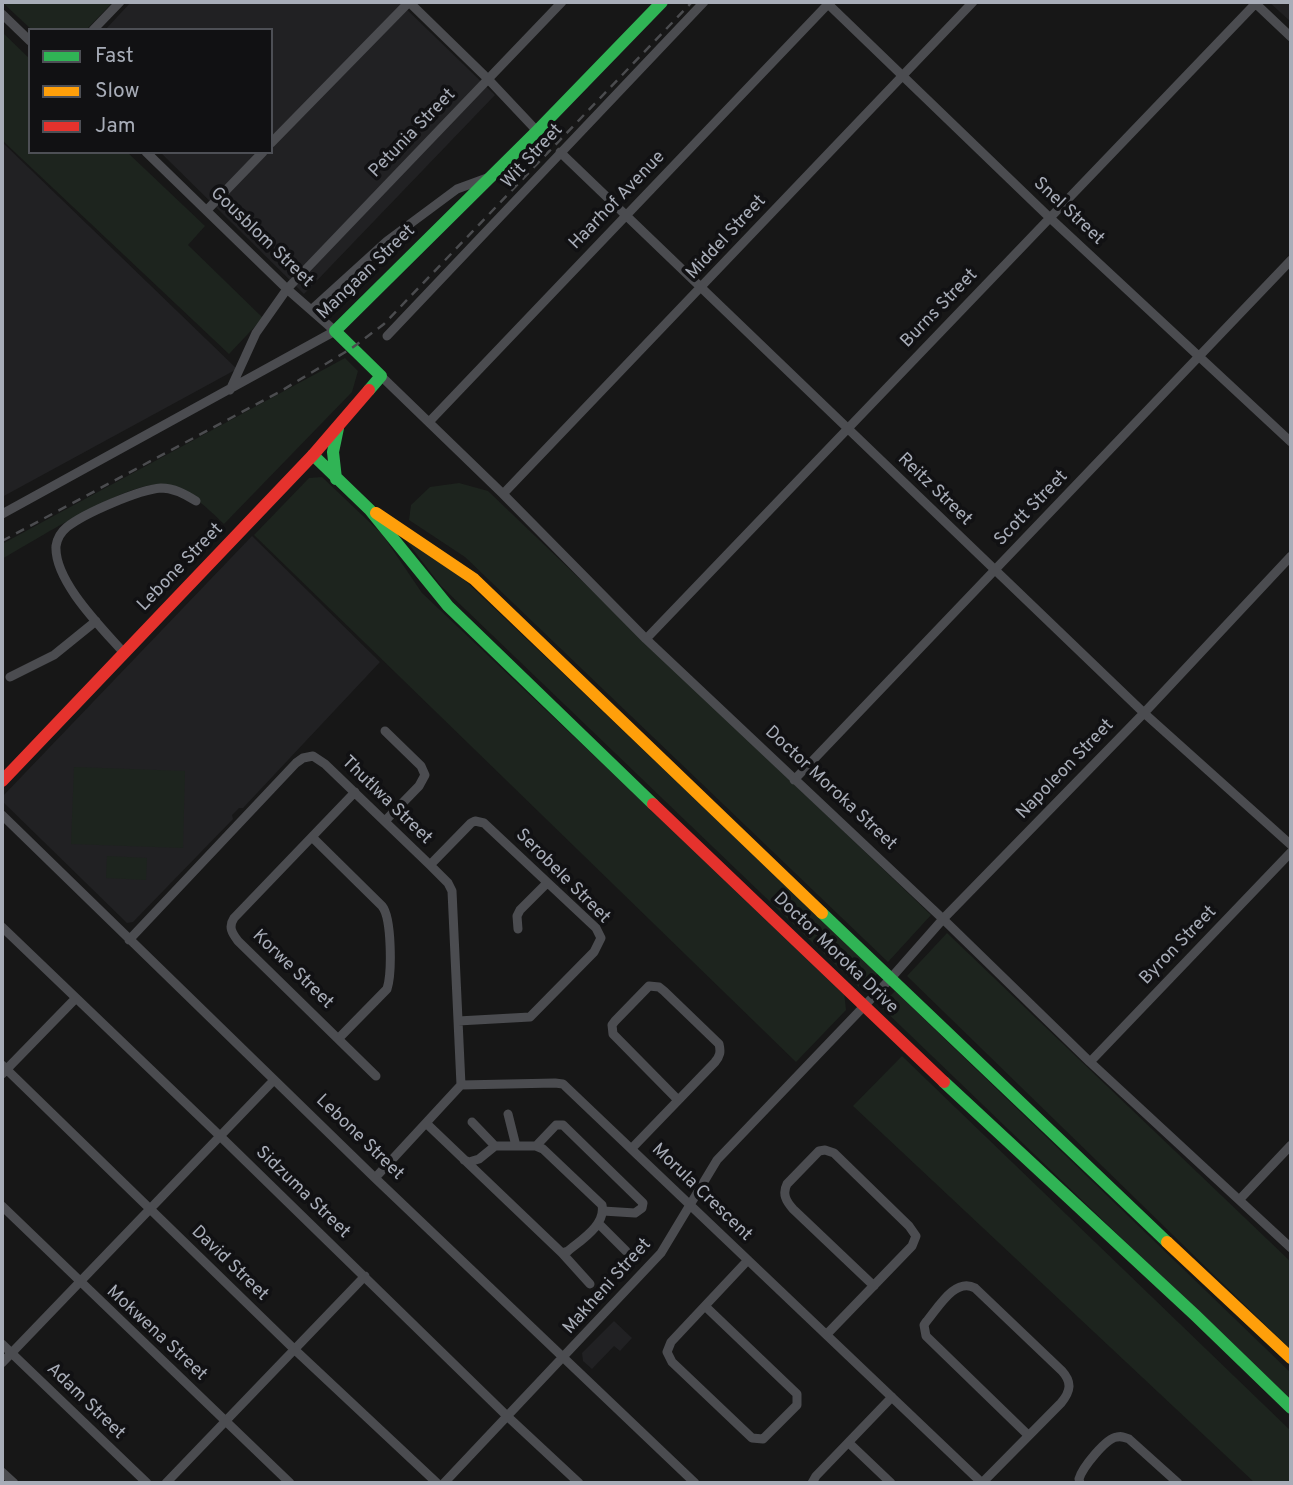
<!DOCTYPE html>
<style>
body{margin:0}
#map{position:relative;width:1293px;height:1485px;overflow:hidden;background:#171717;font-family:Overpass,sans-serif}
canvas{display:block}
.frame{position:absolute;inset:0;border:4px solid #a8adb8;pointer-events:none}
.legend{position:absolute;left:28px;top:28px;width:245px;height:126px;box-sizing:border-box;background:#111113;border:2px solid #4d4f55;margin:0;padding:9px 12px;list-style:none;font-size:21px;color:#a8adb8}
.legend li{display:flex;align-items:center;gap:14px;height:35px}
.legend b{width:35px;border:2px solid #4d4f55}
</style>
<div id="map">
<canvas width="1293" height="1485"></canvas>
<div class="frame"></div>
<ul class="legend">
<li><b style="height:9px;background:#30b455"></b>Fast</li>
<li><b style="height:9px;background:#ff9f0a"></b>Slow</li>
<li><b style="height:9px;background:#e5322d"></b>Jam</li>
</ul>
</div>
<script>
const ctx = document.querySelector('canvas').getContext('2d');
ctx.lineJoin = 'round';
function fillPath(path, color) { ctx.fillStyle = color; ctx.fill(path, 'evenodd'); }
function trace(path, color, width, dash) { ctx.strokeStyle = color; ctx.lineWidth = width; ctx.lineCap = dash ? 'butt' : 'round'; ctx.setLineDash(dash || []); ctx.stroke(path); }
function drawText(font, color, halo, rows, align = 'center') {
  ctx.font = font + ' Overpass,sans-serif'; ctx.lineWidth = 7; ctx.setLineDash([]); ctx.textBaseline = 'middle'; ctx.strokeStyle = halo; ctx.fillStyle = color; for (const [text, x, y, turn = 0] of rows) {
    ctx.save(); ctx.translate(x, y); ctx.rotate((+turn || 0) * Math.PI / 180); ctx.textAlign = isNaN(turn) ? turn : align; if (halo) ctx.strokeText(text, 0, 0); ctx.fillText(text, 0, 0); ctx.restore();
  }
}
fillPath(new Path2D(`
 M131,2H399L495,95L304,294L160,152H271V30H105Z
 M1269,2H1291V22Z
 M2,142L237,369L2,497Z
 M252,536L380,662L243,808H239L232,815L233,819L133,922L127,923L2,801V797Z
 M614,1321L632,1338L620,1351L614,1346L592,1369L583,1361L582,1353Z`), '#212123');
fillPath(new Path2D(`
 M2,2H113L86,30H32Z
 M2,32L30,59V152H127L205,226L188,245L263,318L229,354L2,140Z
 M345,358L358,371L352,392L224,524C205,506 189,489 162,485C131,479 33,542 2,559V544Z
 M322,477L382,534L422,593L844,992L846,1010L796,1062L254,535L309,478Z
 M459,483L488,491L931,915L888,962L465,557L409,520L411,505L430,487Z
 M401,534L455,571L878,973L862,990L441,586Z
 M74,767L185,771L183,848L71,844Z
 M107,856L147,858L146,880L106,878Z
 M947,933L1291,1262V1350L907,976Z
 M895,991L1291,1373V1401L880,1006Z
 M902,1056L1291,1431V1483H1255L853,1106Z`), '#1d241e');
trace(new Path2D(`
 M409,2L488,79L537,131
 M826,2L1049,217L1291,442
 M1254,2L1291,37
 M2,14L30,41
 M93,30L120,2
 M271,143L409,2
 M560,152L1144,713L1291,845
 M207,210L263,152
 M311,310L387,241L457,189L487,178
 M387,336L704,2
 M381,376L503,494L646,639L943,919L1090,1062L1291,1248
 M230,390L256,333L287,289L562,2
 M429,422L830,2
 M503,494L973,2
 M2,514L335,331L287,289L146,152
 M646,639L1257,2
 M124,653C102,628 54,581 56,546C57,539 61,532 67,527C85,513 138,490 161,488C174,488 185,494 196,501
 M10,677L54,655L96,621
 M385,731L421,766L425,775L419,786L385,821
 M794,780L1291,260
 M355,792L234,918C228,927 232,933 238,941L376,1076
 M2,815L375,1178L695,1483
 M312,837L382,906C392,918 392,974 387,989L339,1038
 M430,865L471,823L475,821L484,823L596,928L601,938L594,952L530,1017L458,1021
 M2,927L221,1137L507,1416L579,1483
 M518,929L517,916L520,910L547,883
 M129,940L296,763L303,758L313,756L325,764L430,865L448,883L452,891L461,1085
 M1090,1062L1291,852
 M2,1065L294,1349L437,1483
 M2,1074L76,998
 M508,1114L516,1146
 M472,1122L495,1146
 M427,1124L562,1253L590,1284
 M536,1146L556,1125H563L643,1203L642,1208L635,1213L603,1211
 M632,1148L715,1062C720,1056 721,1052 719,1044L664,991L659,987L649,986L615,1021L612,1025L613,1034L678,1100
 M464,1160L469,1162L479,1159L495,1146H536L543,1149L602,1205C606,1225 581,1240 568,1251L562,1253
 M375,1178L461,1085L555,1083L563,1084L982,1483
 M1240,1199L1291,1145
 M2,1206L290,1483
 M598,1223L626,1251
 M706,1307L797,1394V1405L763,1439L752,1438L672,1362L667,1352L671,1342L748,1260
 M827,1334L912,1246L916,1236L909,1226L834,1153L825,1150L819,1151L787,1184C782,1194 786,1201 793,1209L874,1286
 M2,1344L147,1483
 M2,1363L274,1080
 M849,1443L891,1483
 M2,1472L14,1483
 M166,1483L365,1276
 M444,1483L661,1253L717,1160L891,978L943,919L1144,713L1291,556
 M812,1483L816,1476L892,1397
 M982,1483L1061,1403C1071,1391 1072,1382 1062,1371L975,1288C955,1277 938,1308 926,1322L924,1325L926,1336L1028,1435
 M1080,1483L1079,1479C1082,1468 1106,1438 1117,1437C1122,1436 1124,1437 1129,1439L1178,1483`), '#4b4c50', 9);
trace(new Path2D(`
 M369,390L381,376L335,331L537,131L662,2
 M313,455L370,510L448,606L653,804
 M336,479L333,452L338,428
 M822,913L1167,1242
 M944,1082L1195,1315L1291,1408`), '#30b455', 12);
trace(new Path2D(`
 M376,513L474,579L822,913
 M1167,1242L1291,1358`), '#ff9f0a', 12);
trace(new Path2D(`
 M2,781L313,455L369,390
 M653,804L944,1082`), '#e5322d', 12);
trace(new Path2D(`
 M2,541L281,391L352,348L384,324L692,2`), '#4b4c4f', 2.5, [9, 7]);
drawText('18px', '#a8adb8', '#111113', [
 ["Petunia Street",413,134,-46],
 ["Wit Street",533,157,-47],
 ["Haarhof Avenue",618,201,-46],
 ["Snel Street",1068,212,43],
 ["Gousblom Street",261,238,44],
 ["Middel Street",727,238,-47],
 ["Mangaan Street",367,273,-44],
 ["Burns Street",940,309,-46],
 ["Reitz Street",934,490,44],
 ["Scott Street",1032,509,-46],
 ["Lebone Street",181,568,-46],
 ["Napoleon Street",1066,770,-46],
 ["Doctor Moroka Street",830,789,43],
 ["Thutlwa Street",386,801,44],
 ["Serobele Street",562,877,45],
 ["Byron Street",1179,946,-46],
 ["Doctor Moroka Drive",835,954,44],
 ["Korwe Street",292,970,44],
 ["Lebone Street",359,1138,44],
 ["Sidzuma Street",302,1193,44],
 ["Morula Crescent",701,1193,44],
 ["David Street",229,1264,44],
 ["Makheni Street",608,1287,-48],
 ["Mokwena Street",156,1334,43],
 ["Adam Street",85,1402,44]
]);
</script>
